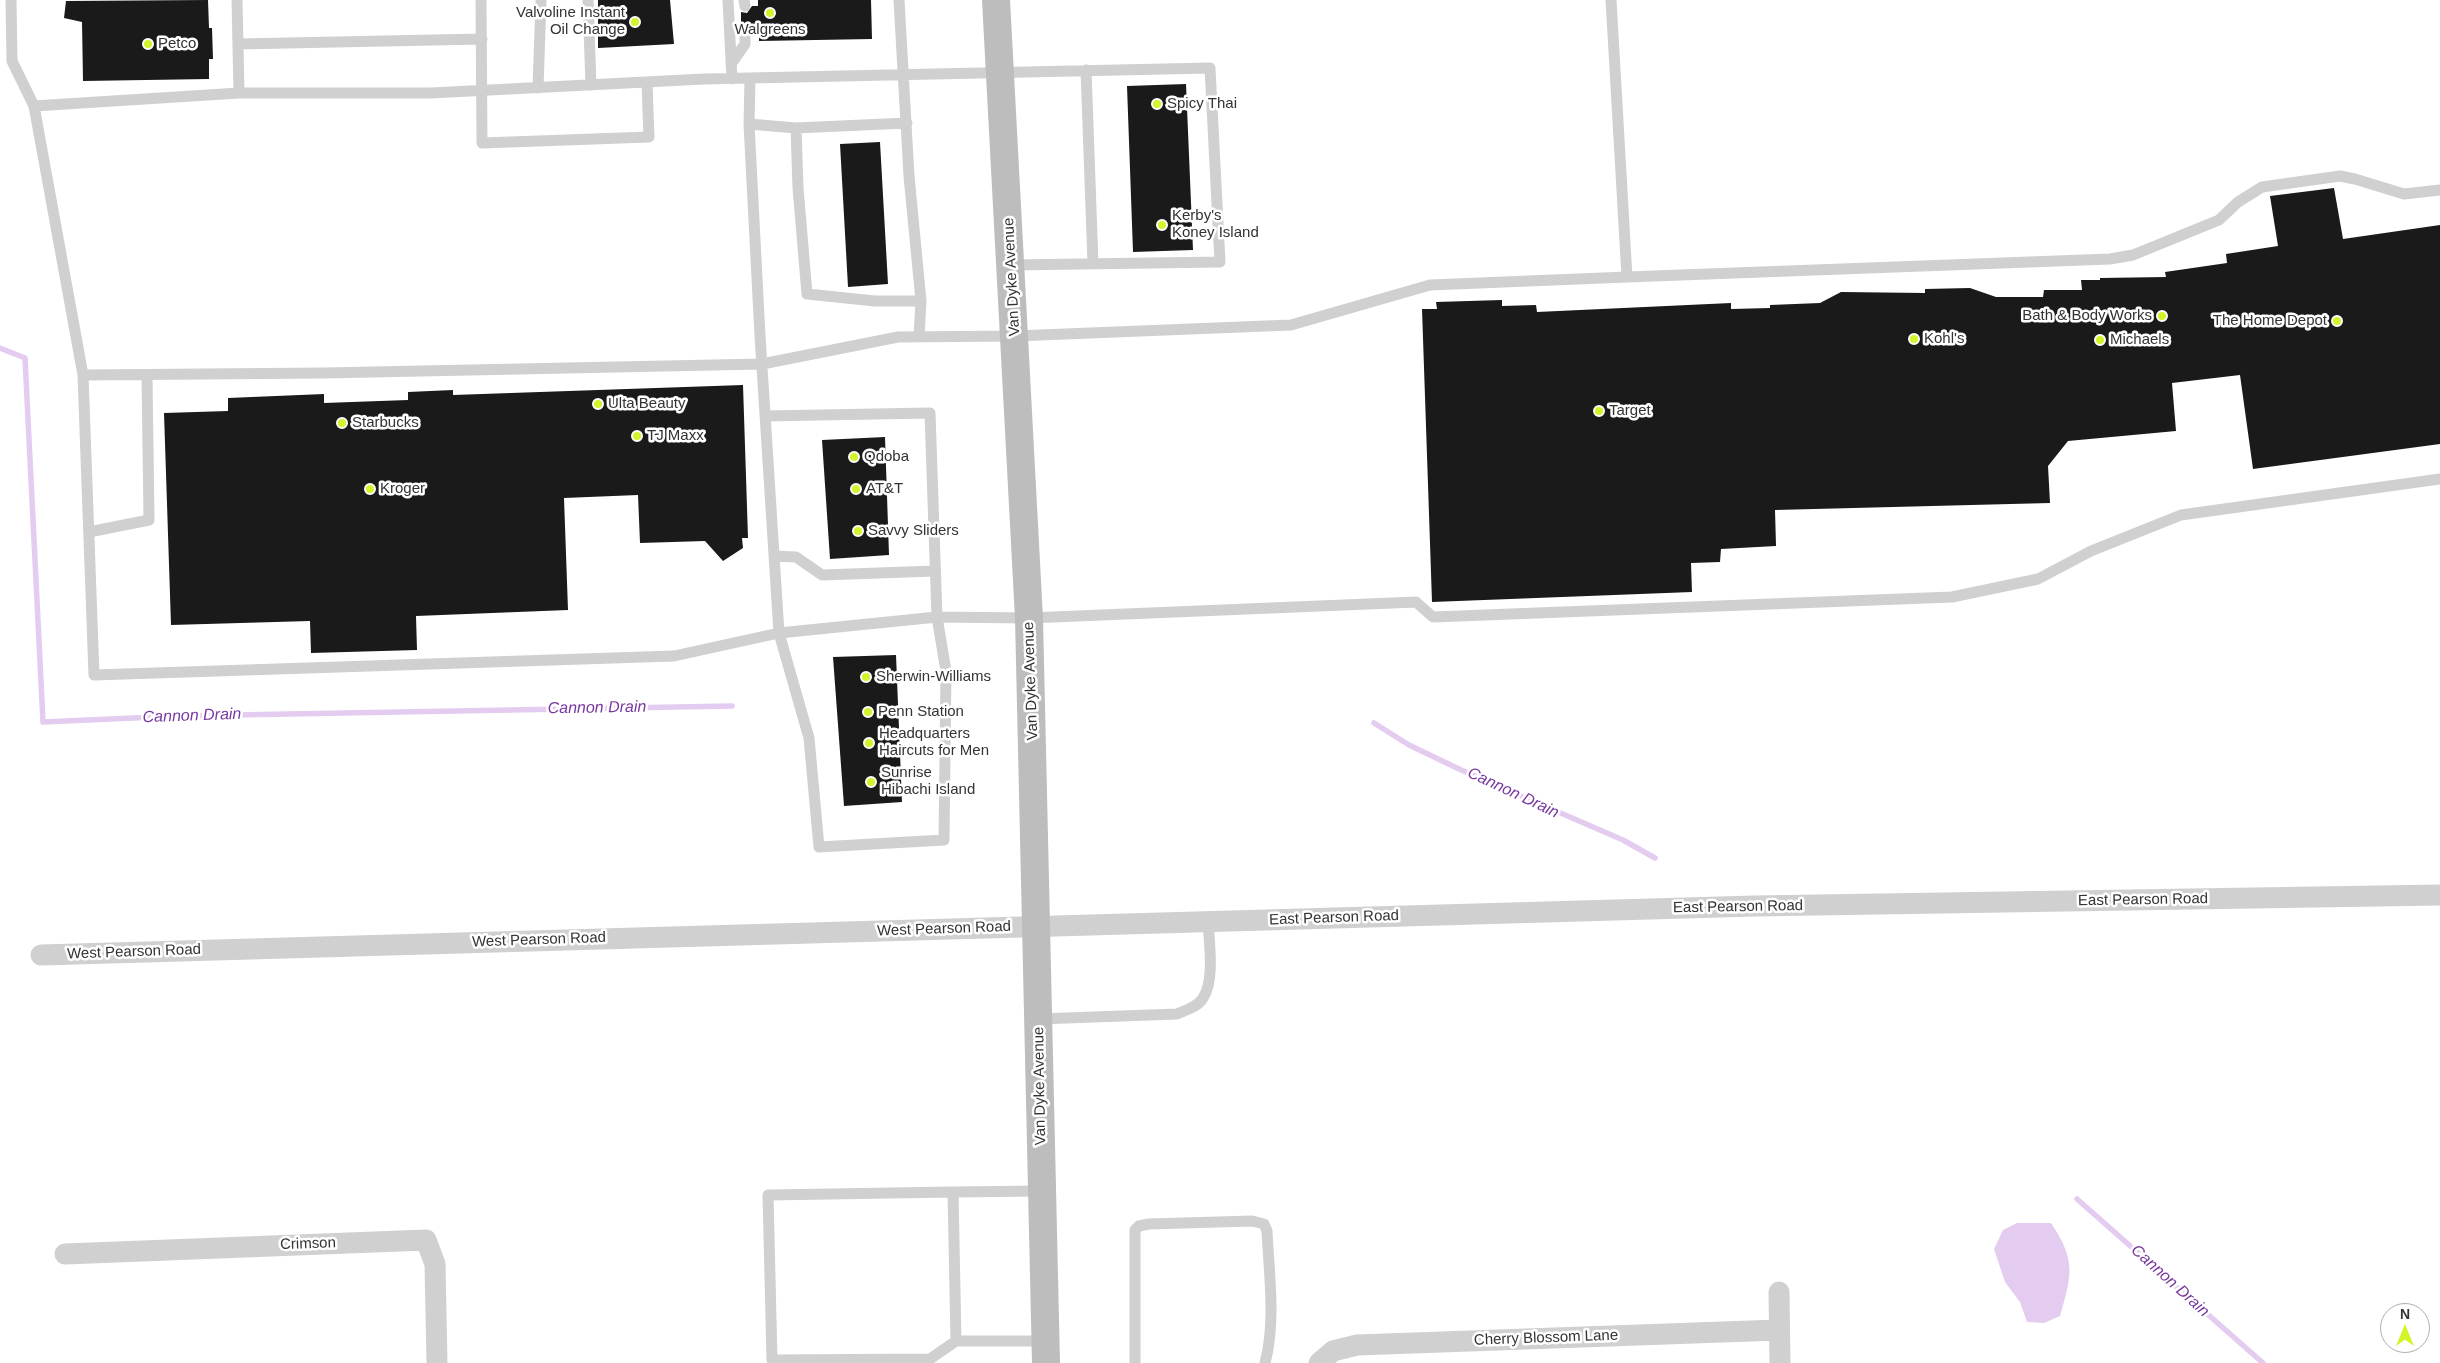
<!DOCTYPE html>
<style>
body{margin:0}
#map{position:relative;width:2440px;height:1363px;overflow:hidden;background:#fff;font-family:Helvetica,sans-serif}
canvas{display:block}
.north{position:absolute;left:2380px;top:1303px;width:50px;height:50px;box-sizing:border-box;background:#fff;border:1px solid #adadad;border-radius:50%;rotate:0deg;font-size:14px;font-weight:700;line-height:20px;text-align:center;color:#333}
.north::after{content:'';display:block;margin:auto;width:18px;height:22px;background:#d1f42b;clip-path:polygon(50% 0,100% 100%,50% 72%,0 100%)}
</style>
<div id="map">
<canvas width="2440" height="1363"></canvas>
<div class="north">N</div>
</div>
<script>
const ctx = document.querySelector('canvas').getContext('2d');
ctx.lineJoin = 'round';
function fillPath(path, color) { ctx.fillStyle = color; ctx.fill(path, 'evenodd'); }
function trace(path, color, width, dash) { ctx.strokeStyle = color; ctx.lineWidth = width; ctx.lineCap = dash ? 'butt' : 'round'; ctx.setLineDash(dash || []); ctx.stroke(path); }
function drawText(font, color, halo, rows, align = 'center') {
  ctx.font = font + ' Helvetica,sans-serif'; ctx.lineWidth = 5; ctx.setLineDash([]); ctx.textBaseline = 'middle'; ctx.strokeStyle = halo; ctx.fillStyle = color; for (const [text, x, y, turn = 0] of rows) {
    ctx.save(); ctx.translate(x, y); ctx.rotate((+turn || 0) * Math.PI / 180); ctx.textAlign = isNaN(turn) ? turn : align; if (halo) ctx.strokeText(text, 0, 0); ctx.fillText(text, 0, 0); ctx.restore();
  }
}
fillPath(new Path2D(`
 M2017,1223H2051C2076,1260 2072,1275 2060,1316L2044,1323L2027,1322L2020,1302L2005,1282L1994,1249L2003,1230Z`), '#e3ccf0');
trace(new Path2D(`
 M0,348L25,358L43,722L178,716L732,706
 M1374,723L1409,745L1459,769L1623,840L1655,858
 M2077,1199L2263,1363`), '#e3ccf0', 5.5);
fillPath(new Path2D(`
 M208,0L209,28H212L213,59H209V79L83,81L82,22L64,18L66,1Z
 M598,0H670L674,44L598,48Z
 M758,0H871L872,39L759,41V30H752L748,23L741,24V12L747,13L752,6H758Z
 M1186,84L1193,250L1133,252L1127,86Z
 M880,142L888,284L848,287L840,144Z
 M2334,188L2343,239L2440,225V444L2253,469L2240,375L2172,383L2176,431L2068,441L2048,466L2050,503L1775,510L1776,546L1721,549L1720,562L1691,563L1692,592L1432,602L1422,309H1437L1436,302L1502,300V306L1536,305L1537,312L1731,303V309L1770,308V305L1820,303L1841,292L1925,293V289L1970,288L1996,297H2043L2044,290H2082L2081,280H2100V278L2166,277L2165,272L2227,263L2226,254L2278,246L2270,196Z
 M743,385L748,538H742L743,548L723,561L705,541L640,543L638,495L564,498L568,610L416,616L417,650L311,653L310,621L171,625L164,413L228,411V398L324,394V403L408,400V392L453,390V395Z
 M885,437L889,555L830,559L822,440Z
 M896,655L902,802L844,806L833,657Z`), '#1a1a1a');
trace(new Path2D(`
 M11,0L12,61L34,106
 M237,0L239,93L34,106L83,375L94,675L674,656L779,633L809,738L819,847L944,840L946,671L937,617L1029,618L1416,602L1433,617L1952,597L2038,579L2091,551L2181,515L2440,479
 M481,0L482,143L649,137L647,83
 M588,0L591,85
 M728,0L732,79
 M744,0L745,6
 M899,0L909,176L921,301L919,337
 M238,44L482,39
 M731,64L745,44V30
 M1086,70L1093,264
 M750,79L749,124L760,336L779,633L937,617L930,413L765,416
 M538,88L541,0
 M239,93H431L704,79L1210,68L1220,262L1011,265
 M749,124L796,128L907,123
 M796,128L798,188L807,294L875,301H921
 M1627,277L2110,259L2133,255L2219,220L2238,202L2262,187L2340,176L2355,179L2404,194L2440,190
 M83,375L324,373L762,364L898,337L1015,336L1291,325L1430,285L1627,277L1611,0
 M89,532L149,520L147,375
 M774,556L796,557L822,575L935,571
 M1039,1019L1177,1014C1186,1010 1198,1007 1203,998C1215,980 1209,942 1208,921
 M953,1192L1043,1191
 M956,1341L930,1359L772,1360L768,1195L953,1192L956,1341H1046
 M1135,1363V1230L1139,1226L1149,1224L1252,1221L1264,1224L1267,1231C1269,1274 1276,1322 1265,1363`), '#d0d0d0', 11);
trace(new Path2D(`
 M41,955L1755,906L2440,895
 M65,1254L426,1240L435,1264L437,1363
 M1779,1292L1780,1363
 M1319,1363L1333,1351L1357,1345L1779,1330`), '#d0d0d0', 21);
trace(new Path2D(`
 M996,0L1029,618L1046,1363`), '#bdbdbd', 28);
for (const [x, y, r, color] of [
 [770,13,5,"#d1f42b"],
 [635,22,5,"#d1f42b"],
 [148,44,5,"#d1f42b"],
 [1157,104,5,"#d1f42b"],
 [1162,225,5,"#d1f42b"],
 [2162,316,5,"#d1f42b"],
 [2337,321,5,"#d1f42b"],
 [1914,339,5,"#d1f42b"],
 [2100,340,5,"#d1f42b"],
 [598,404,5,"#d1f42b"],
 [1599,411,5,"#d1f42b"],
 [342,423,5,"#d1f42b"],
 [637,436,5,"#d1f42b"],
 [854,457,5,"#d1f42b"],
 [370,489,5,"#d1f42b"],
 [856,489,5,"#d1f42b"],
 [858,531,5,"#d1f42b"],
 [866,677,5,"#d1f42b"],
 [868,712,5,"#d1f42b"],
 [869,743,5,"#d1f42b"],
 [871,782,5,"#d1f42b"]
]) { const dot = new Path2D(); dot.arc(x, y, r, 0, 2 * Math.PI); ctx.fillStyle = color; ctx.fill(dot); trace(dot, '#fff', 2); }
drawText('15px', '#333', '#fff', [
 ["Valvoline Instant",625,13,"right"],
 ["Oil Change",625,30,"right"],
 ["Walgreens",770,30,"center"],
 ["Petco",158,44],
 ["Spicy Thai",1167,104],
 ["Kerby's",1172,216],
 ["Koney Island",1172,233],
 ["Bath & Body Works",2152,316,"right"],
 ["The Home Depot",2327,321,"right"],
 ["Kohl's",1924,339],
 ["Michaels",2110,340],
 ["Ulta Beauty",608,404],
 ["Target",1609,411],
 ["Starbucks",352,423],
 ["TJ Maxx",647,436],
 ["Qdoba",864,457],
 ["Kroger",380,489],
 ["AT&T",866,489],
 ["Savvy Sliders",868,531],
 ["Sherwin-Williams",876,677],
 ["Penn Station",878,712],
 ["Headquarters",879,734],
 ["Haircuts for Men",879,751],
 ["Sunrise",881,773],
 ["Hibachi Island",881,790]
], 'left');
drawText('15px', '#333', '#fff', [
 ["Van Dyke Avenue",1012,277,-93],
 ["Van Dyke Avenue",1031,681,-92],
 ["East Pearson Road",2143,900,-1],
 ["East Pearson Road",1738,907,-1],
 ["East Pearson Road",1334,918,-2],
 ["West Pearson Road",944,929,-2],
 ["West Pearson Road",539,940,-2],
 ["West Pearson Road",134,952,-2],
 ["Van Dyke Avenue",1040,1086,-91],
 ["Crimson",308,1244,-2],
 ["Cherry Blossom Lane",1546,1338,-2]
]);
drawText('italic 16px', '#78389e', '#fff', [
 ["Cannon Drain",597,708,-1],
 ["Cannon Drain",192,716,-2],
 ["Cannon Drain",1513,793,25],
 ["Cannon Drain",2170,1281,42]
]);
</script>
